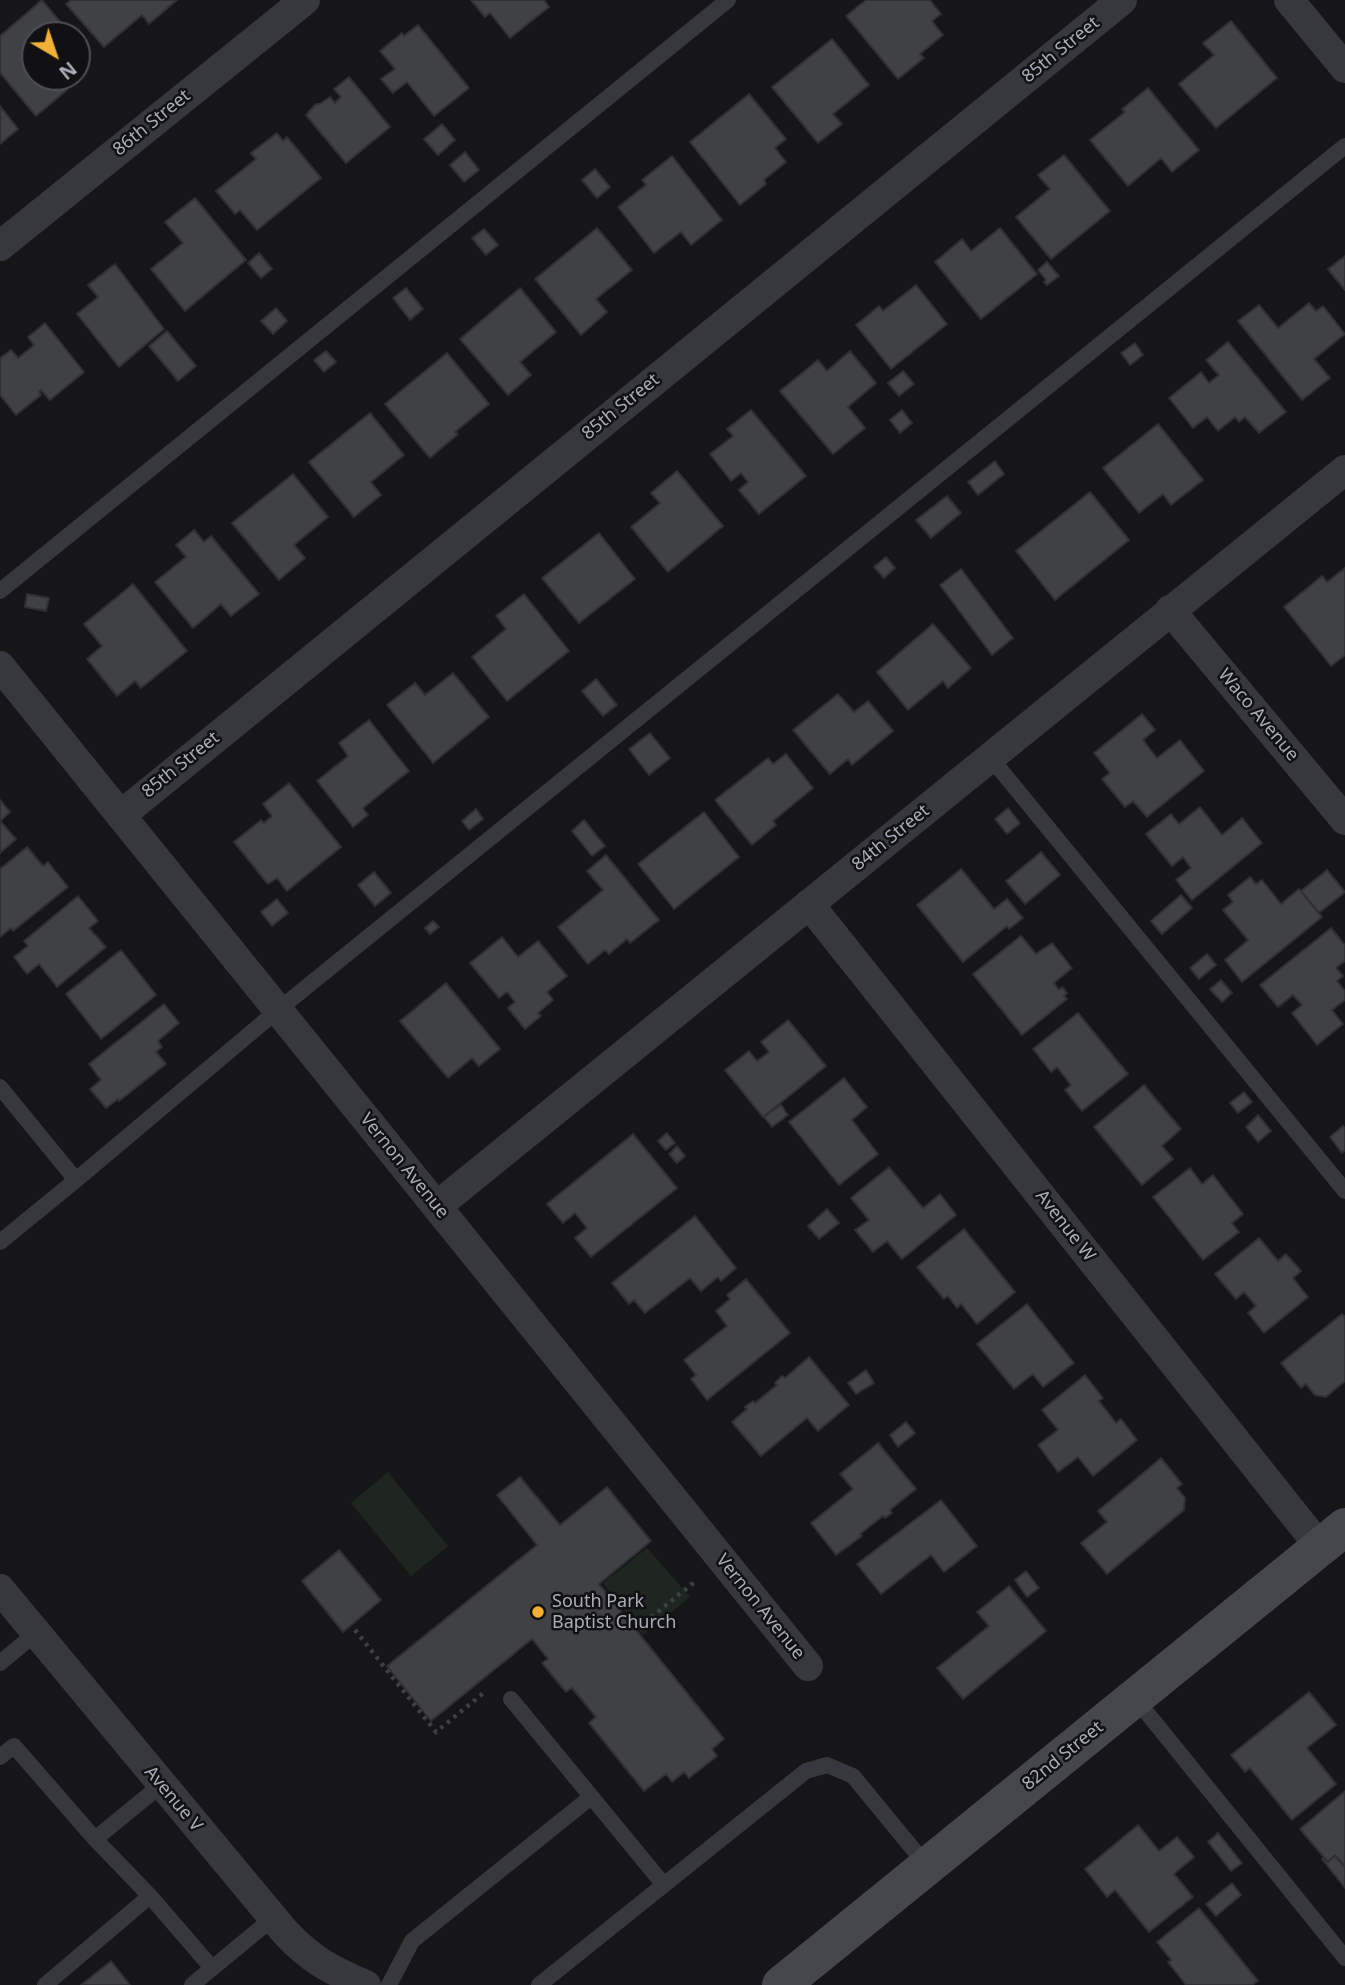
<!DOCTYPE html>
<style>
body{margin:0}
#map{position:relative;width:1345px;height:1985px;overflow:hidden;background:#161618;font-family:"Noto Sans",sans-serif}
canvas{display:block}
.north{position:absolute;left:21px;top:21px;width:70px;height:70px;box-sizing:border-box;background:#111113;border:2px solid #4d4f55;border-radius:50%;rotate:141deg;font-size:19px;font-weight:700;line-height:28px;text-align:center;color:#a8adb8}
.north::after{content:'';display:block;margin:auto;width:24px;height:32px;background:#f2b134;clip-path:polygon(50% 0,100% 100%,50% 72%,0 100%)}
</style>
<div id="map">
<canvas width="1345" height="1985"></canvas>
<div class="north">N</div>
</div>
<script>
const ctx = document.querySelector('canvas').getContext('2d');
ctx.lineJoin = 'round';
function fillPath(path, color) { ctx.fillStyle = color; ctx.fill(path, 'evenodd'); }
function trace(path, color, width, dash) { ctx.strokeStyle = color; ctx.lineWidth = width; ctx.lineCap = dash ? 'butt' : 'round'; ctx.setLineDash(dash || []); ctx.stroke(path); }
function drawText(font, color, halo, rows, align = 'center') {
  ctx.font = font + ' "Noto Sans",sans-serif'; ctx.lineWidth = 5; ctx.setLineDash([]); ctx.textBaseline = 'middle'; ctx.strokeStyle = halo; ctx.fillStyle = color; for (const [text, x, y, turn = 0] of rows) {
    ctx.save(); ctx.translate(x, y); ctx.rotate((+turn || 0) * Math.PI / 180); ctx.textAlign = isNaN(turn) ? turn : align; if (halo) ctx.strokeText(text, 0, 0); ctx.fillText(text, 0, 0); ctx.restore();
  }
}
fillPath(new Path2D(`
 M388,1472L448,1546L411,1576L351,1503Z
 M647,1548L690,1597L643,1635L603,1583Z`), '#1e261f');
const building = new Path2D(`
 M42,0L71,35H35V77H55L67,90L36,116L0,73V36Z
 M71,0H177L149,24L142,15L104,47L66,4Z
 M471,0H544L549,7L510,38L490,13L485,17Z
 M866,0H930L941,14L932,21L943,35L920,54L924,58L898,79L846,16Z
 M1231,21L1277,78L1216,128L1179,84L1214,55L1203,43Z
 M418,25L469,88L434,116L407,82L393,93L381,79L395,69L380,51L402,33L404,36Z
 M832,39L869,85L833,114L842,124L818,143L772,87Z
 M349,77L390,127L346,163L306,115L316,104H320L330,97L335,103L341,97L334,89Z
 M1148,88L1199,150L1172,172L1161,158L1128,186L1090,140L1125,112L1122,109Z
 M749,94L786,139L775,148L786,162L764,180L766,184L740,205L690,142Z
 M0,106L18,129L0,144Z
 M442,124L455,140L438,155L424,139Z
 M277,133L283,141L287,137L321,178L257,230L240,210L235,214L216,191L256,159L251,153Z
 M465,152L479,170L464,182L450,165Z
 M1064,155L1110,211L1051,259L1016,217L1050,189L1038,175Z
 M672,156L722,220L691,245L681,232L654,253L618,207L646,185L642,180Z
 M595,169L610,187L597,198L582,180Z
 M195,198L246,260L185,311L151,269L183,243L165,222Z
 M597,228L632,270L596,299L607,312L581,335L535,279Z
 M1000,228L1037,274L981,319L935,262L962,239L971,251Z
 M484,229L498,245L486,255L472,238Z
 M259,253L272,269L261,278L248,263Z
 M1345,256V290L1328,269Z
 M1047,262L1059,276L1047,285L1044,282L1046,280L1038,270Z
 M115,264L164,329L119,367L77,314L98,297L88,285Z
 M916,285L947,324L891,369L856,325L879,306L883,311Z
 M406,288L423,309L410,320L393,298Z
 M520,288L556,332L520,362L531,375L508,395L460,339Z
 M1309,303L1316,311L1323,306L1345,334L1314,359L1330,378L1302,400L1238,321L1259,305L1278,328Z
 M276,308L287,321L273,334L261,321Z
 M45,323L84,372L50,400L41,390L39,392L41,395L16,415L0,395V358L11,350L18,358L34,345L28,337Z
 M167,331L196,366L178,381L149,346Z
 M1228,342L1286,412L1259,433L1245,417L1239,422L1235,417L1218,431L1207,417L1193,428L1169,398L1201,372L1209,383L1219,375L1206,360Z
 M1135,343L1143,355L1130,365L1121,353Z
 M326,351L336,362L324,372L314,360Z
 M850,351L876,383L848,407L865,428L833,454L780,391L818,360L827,371Z
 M447,353L489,404L455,432L458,434L430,458L385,404Z
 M903,371L914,384L899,396L888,383Z
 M751,410L806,476L759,514L739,490L748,482L741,473L731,481L710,454L733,436L727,429Z
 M902,410L912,423L900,433L890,420Z
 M370,413L404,455L371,482L381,495L354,517L309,462Z
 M1158,424L1203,480L1171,505L1163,494L1139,513L1103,468Z
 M995,461L1004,474L978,495L968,482Z
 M677,471L723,526L668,572L631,527L660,503L651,493Z
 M293,474L328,517L294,545L305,558L279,580L232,523Z
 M1090,492L1129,540L1055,600L1016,551Z
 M947,496L961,513L931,538L916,520Z
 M194,530L204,542L211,536L259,594L231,616L221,604L193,628L155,582L186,557L176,545Z
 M599,533L635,579L579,623L542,578Z
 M886,557L895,568L884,578L874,567Z
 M1345,568V655L1331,666L1284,607L1322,576L1327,582Z
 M961,569L1013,638L992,655L940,585Z
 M133,584L187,651L141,688L135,681L117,696L87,659L102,646L84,624Z
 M27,594L49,598L46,611L25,607Z
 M524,594L569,651L507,701L472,657L506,629L496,616Z
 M933,624L971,668L948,688L943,681L908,710L877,672Z
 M453,673L489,717L433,763L387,705L415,683L425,695Z
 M596,679L617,705L603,716L582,691Z
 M838,694L854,712L868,701L893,731L852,765L848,759L830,774L793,730Z
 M1142,714L1155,730L1143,740L1157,758L1180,740L1204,771L1147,817L1133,801L1125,807L1102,779L1110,773L1094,753Z
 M369,720L409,771L363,808L368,815L353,827L317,781L348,756L339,743Z
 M650,733L670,758L649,775L629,749Z
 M786,754L813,788L773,821L776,825L752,845L715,800L768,758L773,764Z
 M289,783L341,847L287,891L277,878L268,884L234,842L261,820L264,823L272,816L263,804Z
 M0,800L10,812L0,821L16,839L0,853Z
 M1200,807L1222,835L1242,818L1262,843L1192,900L1176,880L1191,868L1183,857L1172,866L1146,834L1171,814L1179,824Z
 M1008,808L1020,823L1007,834L995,819Z
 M476,809L483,819L469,830L462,821Z
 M704,812L739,857L674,909L638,864Z
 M584,820L605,846L592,856L572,831Z
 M27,847L43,866L48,862L68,887L13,931L11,928L0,937V869Z
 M1041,852L1060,875L1025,904L1006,881Z
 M606,855L659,920L630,943L627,939L609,954L605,950L588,964L558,927L603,890L587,871Z
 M961,869L994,909L1007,899L1023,918L1009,929L1007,926L963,962L917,905Z
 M1327,870L1345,892L1319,913L1301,891Z
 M374,872L391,893L375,906L358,885Z
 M1250,877L1256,884L1262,880L1281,904L1299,889L1322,917L1242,982L1225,960L1248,940L1223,910L1233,902L1228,895Z
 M1181,895L1192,908L1162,934L1151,921Z
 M78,896L98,921L89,928L106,947L57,987L39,964L27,974L14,957L28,946L24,941Z
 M277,899L288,913L272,926L261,912Z
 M433,921L439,927L430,934L425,928Z
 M1331,928L1345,945V961L1336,968L1343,976L1337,981L1345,991V1000L1332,1010L1343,1024L1317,1045L1292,1013L1302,1005L1293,995L1278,1007L1260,985Z
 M1021,936L1036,954L1052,943L1072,968L1054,983L1059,990L1062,987L1067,993L1064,996L1067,999L1022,1035L973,974Z
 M502,937L518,957L538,941L567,976L547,992L553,1000L538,1013L541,1016L525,1029L508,1008L515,1002L507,992L499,998L470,963Z
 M121,950L156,995L101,1039L66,994Z
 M1207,954L1216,965L1199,979L1190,968Z
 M1221,980L1232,993L1222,1002L1210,989Z
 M446,983L500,1049L479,1066L472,1058L448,1078L400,1021Z
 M164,1004L179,1023L158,1041L162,1047L156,1052L166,1064L119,1101L118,1099L106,1108L90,1089L101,1080L89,1064Z
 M1078,1013L1128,1074L1082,1111L1065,1090L1071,1085L1057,1067L1051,1072L1033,1049Z
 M788,1020L826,1066L763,1117L725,1070L749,1051L757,1061L769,1052L761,1042Z
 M844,1078L867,1107L852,1120L878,1154L839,1185L789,1122Z
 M1144,1085L1181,1129L1162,1146L1173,1159L1142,1185L1094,1127Z
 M1244,1092L1252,1102L1238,1113L1230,1103Z
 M781,1105L788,1115L772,1127L764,1117Z
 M1258,1115L1271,1131L1258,1142L1246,1127Z
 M1343,1126L1345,1129V1150L1342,1153L1330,1137Z
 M667,1133L675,1143L666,1150L658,1141Z
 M633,1134L677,1188L591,1257L575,1238L587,1228L575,1213L563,1223L547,1204Z
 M677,1146L685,1156L677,1163L669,1154Z
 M889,1167L923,1208L940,1194L956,1215L902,1259L887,1241L873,1252L855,1230L869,1220L851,1198Z
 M1190,1168L1202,1184L1213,1175L1243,1214L1232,1223L1239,1232L1203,1260L1153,1197Z
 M827,1209L839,1223L819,1239L808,1226Z
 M695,1216L736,1268L721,1281L718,1277L701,1291L690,1278L645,1313L634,1300L629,1304L612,1283Z
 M964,1229L1015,1292L977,1324L961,1304L957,1308L948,1296L944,1299L917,1267Z
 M1259,1238L1278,1261L1286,1254L1301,1271L1293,1278L1308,1297L1264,1333L1248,1313L1256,1306L1244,1292L1236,1299L1215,1274Z
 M746,1279L790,1333L707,1400L691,1379L696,1375L684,1360L727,1326L716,1311L730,1299L727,1295Z
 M1027,1304L1074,1363L1043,1387L1033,1374L1014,1389L977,1344Z
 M1342,1314L1345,1317V1381L1326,1397L1315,1395L1306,1384L1301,1388L1281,1363Z
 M809,1357L849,1405L818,1431L807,1418L761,1456L732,1422L747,1409L745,1407L753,1401L755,1403L777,1385L775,1383L782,1376L785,1378Z
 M866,1370L874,1383L856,1394L848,1383Z
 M1085,1375L1103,1398L1099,1401L1116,1423L1121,1419L1137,1440L1093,1476L1078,1457L1058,1472L1038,1445L1058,1430L1042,1410Z
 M906,1422L915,1433L898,1447L890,1435Z
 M878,1443L916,1489L890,1510L892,1513L885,1518L883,1516L860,1534L862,1536L836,1555L811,1523L853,1489L840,1474Z
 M1161,1458L1182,1484L1177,1488L1185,1498L1184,1510L1107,1574L1081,1543L1107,1522L1098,1511Z
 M520,1477L560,1525L607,1487L651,1541L599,1584L724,1739L712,1749L717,1756L689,1778L684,1772L672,1782L666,1774L644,1791L589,1723L596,1717L572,1688L566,1692L542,1663L548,1659L532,1639L431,1721L387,1666L537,1545L497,1495Z
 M941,1500L977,1546L944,1572L931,1555L881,1594L857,1564Z
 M339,1550L381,1600L343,1632L302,1581Z
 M1026,1571L1039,1588L1027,1597L1015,1580Z
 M1009,1586L1046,1631L963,1699L937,1668L989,1626L977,1612Z
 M1309,1692L1336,1725L1307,1748L1336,1784L1292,1820L1250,1768L1245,1772L1231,1755Z
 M1345,1791V1866L1335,1855L1328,1862L1300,1829Z
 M1138,1825L1159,1851L1177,1837L1194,1857L1174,1874L1193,1897L1149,1932L1115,1890L1107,1897L1085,1869Z
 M1218,1833L1242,1863L1231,1871L1208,1842Z
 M1335,1856L1345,1867V1888L1322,1859L1324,1858L1327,1862Z
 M1232,1883L1241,1895L1216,1916L1206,1904Z
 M1199,1908L1258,1981L1252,1985H1186L1168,1962L1171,1960L1157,1942Z
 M111,1961L130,1985H81Z`);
fillPath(building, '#404145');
trace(building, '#303034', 2);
trace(new Path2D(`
 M638,1628L697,1580
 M355,1630L436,1732L486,1691`), '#3d3f44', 4.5, [3.5, 5]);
trace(new Path2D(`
 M0,591L728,0
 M990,757L1345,1191
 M0,1087L76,1180
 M0,1242L76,1180L278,1010L1345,146
 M0,1663L36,1633
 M1135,1698L1345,1958
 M511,1699L664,1885
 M0,1757L14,1746L95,1839L150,1896L45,1985
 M95,1839L161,1785
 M150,1896L212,1968
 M192,1985L273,1918
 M389,1985L412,1941L591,1797
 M539,1985L806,1771L827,1765L853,1776L927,1866`), '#37383d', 16);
trace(new Path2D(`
 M1289,0L1345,68
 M0,246L305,0
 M1170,610L1345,820
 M0,666L808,1666
 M121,815L1122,0
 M809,904L1320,1547
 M437,1206L1345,470
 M0,1589L285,1932C310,1959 332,1971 366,1985`), '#37383d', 30);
trace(new Path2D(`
 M781,1985L1345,1527`), '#45474d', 38);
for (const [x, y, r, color] of [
 [538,1612,7,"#f2b134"]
]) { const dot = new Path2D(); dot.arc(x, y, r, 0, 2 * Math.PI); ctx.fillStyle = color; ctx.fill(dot); trace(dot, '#111113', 2.5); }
drawText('18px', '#a8adb8', '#111113', [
 ["85th Street",1061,50,-39],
 ["86th Street",152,123,-39],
 ["85th Street",621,407,-39],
 ["Waco Avenue",1258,715,50],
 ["85th Street",181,765,-39],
 ["84th Street",891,838,-39],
 ["Vernon Avenue",404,1166,51],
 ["Avenue W",1065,1226,52],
 ["Vernon Avenue",760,1607,51],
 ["82nd Street",1063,1756,-39],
 ["Avenue V",173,1799,50]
]);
drawText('18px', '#a8adb8', '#111113', [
 ["South Park",552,1602],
 ["Baptist Church",552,1623]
], 'left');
</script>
